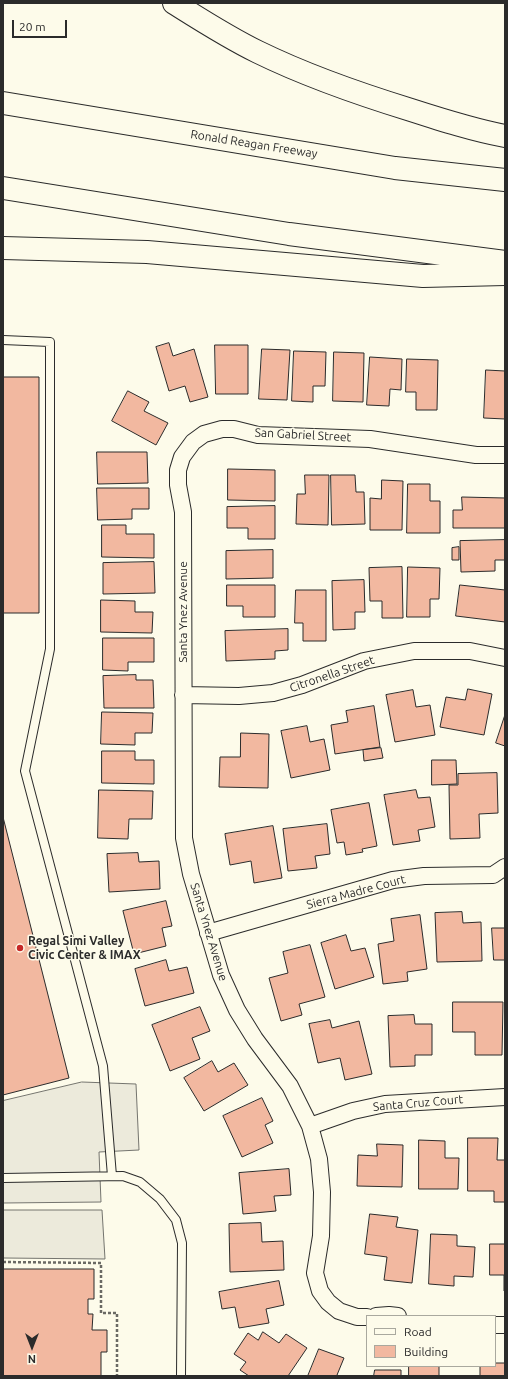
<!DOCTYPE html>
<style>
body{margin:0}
#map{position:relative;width:508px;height:1379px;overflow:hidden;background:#fdfbea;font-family:Ubuntu,sans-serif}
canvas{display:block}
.frame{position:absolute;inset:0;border:4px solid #2b2b2b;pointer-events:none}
.legend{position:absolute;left:366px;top:1315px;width:130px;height:52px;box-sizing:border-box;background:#fdfbea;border:1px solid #a9a89e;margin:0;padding:5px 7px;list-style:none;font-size:12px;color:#2b2b2b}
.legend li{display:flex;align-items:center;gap:8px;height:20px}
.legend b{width:20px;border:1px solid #a9a89e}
.north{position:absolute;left:12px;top:1327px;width:40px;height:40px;-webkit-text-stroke:3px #fdfbea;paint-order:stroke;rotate:180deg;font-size:11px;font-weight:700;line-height:16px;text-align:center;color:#2b2b2b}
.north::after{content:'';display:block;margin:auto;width:14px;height:18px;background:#2b2b2b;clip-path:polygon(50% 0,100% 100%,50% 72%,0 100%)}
.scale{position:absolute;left:12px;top:20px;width:55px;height:18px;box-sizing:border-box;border:2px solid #2b2b2b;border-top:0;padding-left:5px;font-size:12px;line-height:14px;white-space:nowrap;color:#2b2b2b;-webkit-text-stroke:3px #fdfbea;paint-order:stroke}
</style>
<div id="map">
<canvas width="508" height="1379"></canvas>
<div class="frame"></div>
<ul class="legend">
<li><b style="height:5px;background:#fdfbea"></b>Road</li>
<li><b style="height:11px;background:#f2b8a0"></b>Building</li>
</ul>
<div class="north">N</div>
<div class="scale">20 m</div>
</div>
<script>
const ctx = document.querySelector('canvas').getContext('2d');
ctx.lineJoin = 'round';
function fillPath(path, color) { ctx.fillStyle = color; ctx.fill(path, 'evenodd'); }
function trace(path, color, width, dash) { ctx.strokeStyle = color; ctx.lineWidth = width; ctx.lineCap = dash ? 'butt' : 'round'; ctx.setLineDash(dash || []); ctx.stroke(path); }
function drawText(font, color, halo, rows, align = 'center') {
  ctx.font = font + ' Ubuntu,sans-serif'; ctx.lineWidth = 3; ctx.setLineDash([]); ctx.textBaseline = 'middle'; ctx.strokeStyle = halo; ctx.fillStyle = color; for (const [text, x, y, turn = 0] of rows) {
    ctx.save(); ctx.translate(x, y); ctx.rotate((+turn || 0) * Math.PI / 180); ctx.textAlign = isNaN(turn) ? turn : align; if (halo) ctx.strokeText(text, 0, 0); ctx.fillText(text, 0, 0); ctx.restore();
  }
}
const parking = new Path2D(`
 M82,1082L136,1084L139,1150L99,1152L101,1202L3,1203V1101Z
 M3,1210H102L105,1259L3,1258Z`);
fillPath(parking, '#eceadb');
trace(parking, '#74746e', 1);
const building = new Path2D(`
 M169,343L173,356L194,349L208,397L190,402L185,386L169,391L156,347Z
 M215,345H248V394H216Z
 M262,349L290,350L287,400L259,399Z
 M294,351L326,352L325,386H313V402L292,401Z
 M334,352L364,353L363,402L333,401Z
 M370,357L402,359L401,390L390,389L389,406L367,405Z
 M407,359L438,360L437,410H416V392H406Z
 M486,370L505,371V419L484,418Z
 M3,377H39V613H3Z
 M128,391L149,402L144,411L168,423L156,445L112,421Z
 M97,452H147L148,483L98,484Z
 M228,469L275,470V501L228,500Z
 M305,475H329L328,525L296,524L297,494H305Z
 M331,475H355L356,492H364L365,524L332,525Z
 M382,480L403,481L402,530H370V498L381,499Z
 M408,484H430V501H440V533H407Z
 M97,488H149V509H132V519L98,520Z
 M462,497L505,498V528H453V510H462Z
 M275,506V539H248V528H227V507Z
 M102,525H126V534H154V558L102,557Z
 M505,540V560H495V571L461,572L460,541Z
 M459,547V560H452V548Z
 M273,550V578L226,579V551Z
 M154,562L155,593L103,594V563Z
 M402,567L403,618H382V601H370L369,568Z
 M408,567L440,568L439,599H430V617H407Z
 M364,580L365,612H355V629L333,630L332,581Z
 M227,585H275V617H243V606H227Z
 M460,585L505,590V622L456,616Z
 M296,590H326V641H303V623H295Z
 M101,600L135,601V612H153L152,633L101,632Z
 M288,629V650L275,651V659L226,661L225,631Z
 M103,638H154V662H128V671L103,670Z
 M136,675V680H153L154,708H104L103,676Z
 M468,689L492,694L484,735L440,727L446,697L465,700Z
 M413,690L416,707L430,705L435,735L395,742L386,695Z
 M374,706L380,747L335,754L331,725L348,722L346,711Z
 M102,712L153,713L152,733H135V745L101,744Z
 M505,715V746L496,743Z
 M307,726L310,742L324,739L330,770L291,778L281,731Z
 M241,733L269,734L268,788L219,787L220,757H240Z
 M381,748L383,758L364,761L363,750Z
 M102,751H135V760H154V784L102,783Z
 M432,760H456L457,784L432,785Z
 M497,773L498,813L479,814L480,838L450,839L449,785H458V774Z
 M99,790L153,791L152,819H129L128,839L98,838Z
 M416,790L418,798L430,797L435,827L418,830L420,841L393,845L384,795Z
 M369,803L377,846L362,849L363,852L346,855L344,842L337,843L331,810Z
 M3,817L69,1078L3,1095Z
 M327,824L330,854L315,856L317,868L288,871L283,829Z
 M273,826L282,878L254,883L251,861L230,865L225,834Z
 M138,853L139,862L159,861L160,889L109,892L107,854Z
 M166,901L172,926L162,928L166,946L134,954L123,911Z
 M462,912L463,923L481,922L482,961L437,962L435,913Z
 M420,915L427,969L407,972L408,981L383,984L378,944L394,941L391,919Z
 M492,928H505V960H494Z
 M346,935L351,951L365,948L374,977L335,989L321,943Z
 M310,945L325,997L299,1004L302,1015L281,1021L269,978L288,973L283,952Z
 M166,960L169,971L187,967L194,993L145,1006L135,969Z
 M453,1002H503L502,1055H475V1032H453Z
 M200,1007L210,1031L192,1038L200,1059L170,1071L152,1025Z
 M414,1015L415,1024H432V1055H415V1066L390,1067L388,1016Z
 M330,1020L332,1028L359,1021L372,1074L345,1080L340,1058L318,1063L309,1024Z
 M212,1061L218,1072L234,1063L248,1085L204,1111L184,1078Z
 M262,1098L273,1121L265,1125L273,1143L242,1157L223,1116Z
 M468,1138H498L497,1160H505V1202H494V1191H468Z
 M419,1140L445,1141V1158H459L458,1189H419Z
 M377,1144L403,1145L402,1187L357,1186L358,1155L377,1156Z
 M289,1169L291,1195L274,1196L276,1211L243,1214L239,1173Z
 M370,1214L398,1217L396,1227L418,1230L412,1283L384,1280L387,1257L365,1254Z
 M261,1223L262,1242L283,1241L284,1270L230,1272L229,1224Z
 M431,1234L457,1235V1246L475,1247L473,1277L454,1276V1286L429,1284Z
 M490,1244H505V1291H504V1275H490Z
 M3,1269H94V1299H88V1314H93L92,1330H107V1352H101V1376H3Z
 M279,1281L284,1305L266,1309L269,1323L239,1328L235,1307L222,1309L219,1292Z
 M263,1332L279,1343L286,1334L307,1348L288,1376H249L240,1370L246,1362L234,1354L248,1333L258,1340Z
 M319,1349L344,1358L337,1375L339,1376H308Z
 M495,1363H505V1376H480V1366H495Z
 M409,1366H439V1376H409Z
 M375,1370H401V1376H374Z`);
fillPath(building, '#f2b8a0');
trace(building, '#2b2b2b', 1);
const lane = new Path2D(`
 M3,340L50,342V649L25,771L103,1066L112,1176
 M3,1178L123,1176L140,1182L160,1199L176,1220L182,1243L181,1376`);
const street = new Path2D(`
 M183,695L239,696L273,693L302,685L364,661L414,651H470L505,658
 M208,933L393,880L424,876L493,875L505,867
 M310,1126L353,1111L385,1104L505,1097
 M376,1316L389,1315L398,1316
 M367,1317H357L339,1311L328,1302L320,1291L315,1273L321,1236L322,1192L319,1159L310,1126L290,1086L255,1039L237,1010L221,975L191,874L184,838L183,512L178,485V470L182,457L193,442L204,434L222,429H234L258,435L370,439L476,455H505
 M495,1325H505`);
const highway = new Path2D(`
 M174,3C201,20 229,38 258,52C307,76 359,94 411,110C442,120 473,130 505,136
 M3,103L395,168L505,180
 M3,188L289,234L505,262
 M3,248L147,252L423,276L505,274`);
trace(lane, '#2b2b2b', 10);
trace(street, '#2b2b2b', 18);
trace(highway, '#2b2b2b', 24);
trace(new Path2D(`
 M3,1262L101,1263V1313H117V1376`), '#6a6964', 2.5, [3, 2]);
trace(lane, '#fdfbea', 8);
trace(street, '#fdfbea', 16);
trace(highway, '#fdfbea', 22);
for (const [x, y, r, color] of [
 [20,948,4,"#c62828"]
]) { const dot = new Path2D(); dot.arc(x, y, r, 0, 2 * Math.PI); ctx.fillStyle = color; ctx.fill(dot); trace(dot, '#fdfbea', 1.5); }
drawText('12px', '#2b2b2b', '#fdfbea', [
 ["Ronald Reagan Freeway",254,144,9],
 ["San Gabriel Street",303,435,3],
 ["Santa Ynez Avenue",183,612,-90],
 ["Citronella Street",332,674,-19],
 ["Sierra Madre Court",356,892,-15],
 ["Santa Ynez Avenue",209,932,73],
 ["Santa Cruz Court",418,1103,-5]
]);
drawText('bold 12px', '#2b2b2b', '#fdfbea', [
 ["Regal Simi Valley",28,941],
 ["Civic Center & IMAX",28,955]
], 'left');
</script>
